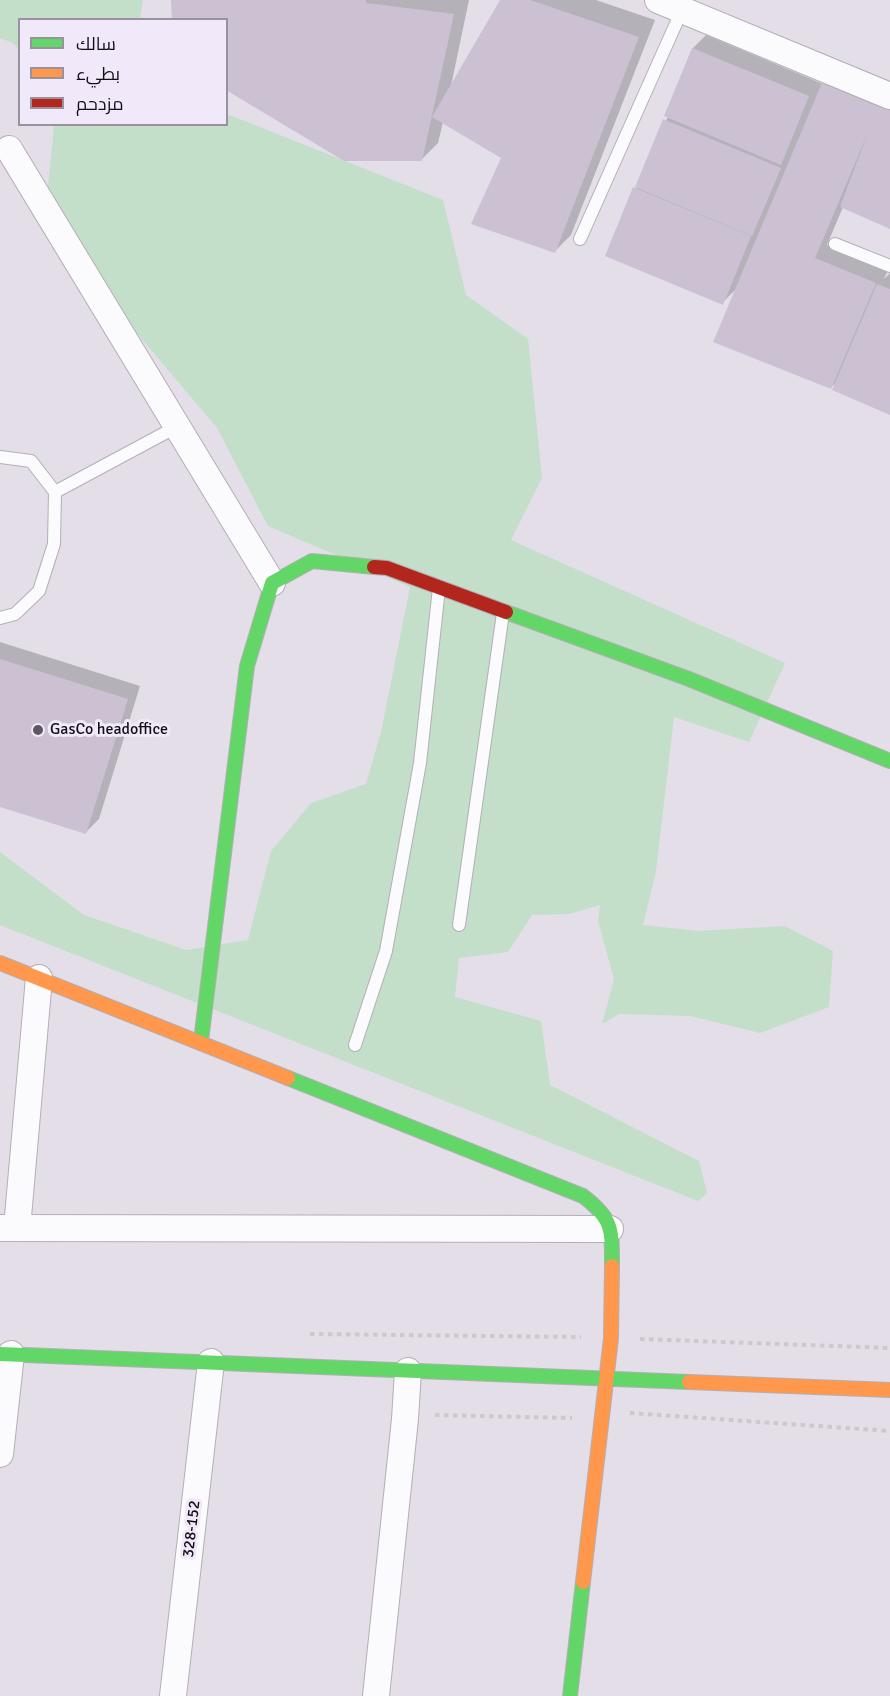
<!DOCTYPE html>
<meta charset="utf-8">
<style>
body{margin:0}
#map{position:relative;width:890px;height:1696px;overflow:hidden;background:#e3dee8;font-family:Signika,Cairo,sans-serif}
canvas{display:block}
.legend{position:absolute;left:18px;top:18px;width:210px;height:108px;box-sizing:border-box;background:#f1e8f9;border:2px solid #98929e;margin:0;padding:8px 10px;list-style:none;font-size:18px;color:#131015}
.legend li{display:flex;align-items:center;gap:12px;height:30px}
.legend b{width:30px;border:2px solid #98929e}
</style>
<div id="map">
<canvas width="890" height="1696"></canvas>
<ul class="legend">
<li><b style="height:8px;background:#63d668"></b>سالك</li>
<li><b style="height:8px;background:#ff974d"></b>بطيء</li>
<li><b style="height:8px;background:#b3261e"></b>مزدحم</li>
</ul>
</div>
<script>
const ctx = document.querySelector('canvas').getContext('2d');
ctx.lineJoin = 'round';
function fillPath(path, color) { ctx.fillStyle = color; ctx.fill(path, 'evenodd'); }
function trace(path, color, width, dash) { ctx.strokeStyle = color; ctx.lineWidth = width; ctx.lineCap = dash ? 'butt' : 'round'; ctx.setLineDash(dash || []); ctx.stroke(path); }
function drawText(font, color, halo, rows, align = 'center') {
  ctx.font = font + ' Signika,sans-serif'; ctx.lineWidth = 6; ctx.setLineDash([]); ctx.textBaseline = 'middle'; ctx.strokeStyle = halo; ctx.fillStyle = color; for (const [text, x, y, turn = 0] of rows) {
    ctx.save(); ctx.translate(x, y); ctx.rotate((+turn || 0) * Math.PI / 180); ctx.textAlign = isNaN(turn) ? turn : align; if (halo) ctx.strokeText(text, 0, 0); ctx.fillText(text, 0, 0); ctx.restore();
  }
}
fillPath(new Path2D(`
 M0,0H143L140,19L20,20L19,49L13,43L0,38Z
 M227,114L443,200L466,295L528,339L542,478L511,540L785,663L749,742L674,717L656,871L643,925L698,931L785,926L833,951L829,1007L760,1033L690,1016L619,1014L602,1024L614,979L598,921L600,905L569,914L532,915L508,952L459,958L455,997L541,1021L550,1085L699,1161L707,1193L698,1201L0,925V852L84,915L186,950L248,940L271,851L311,803L366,784L381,732L410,587L268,526L217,428L130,325L48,188L54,125L226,124Z`), '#c3dfca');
fillPath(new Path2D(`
 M173,0H469L451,86L502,0H596L655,20L571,235L554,252L503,157L443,122L438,143L421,160L226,20Z
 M706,35L823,84L836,71L890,93V227L843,207L827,245L888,270L884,279L890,273V413L838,381L830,388L737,288L722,303L607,255L668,116L666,115L693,48Z
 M0,642L140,686L99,819L86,832L0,805Z`), '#0003');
fillPath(new Path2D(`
 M171,0H366V3L454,14L422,161H344L226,90V20H172Z
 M500,0H530L639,37L555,253L471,224L501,158L432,117Z
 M692,48L809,96L781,165L664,116Z
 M822,83L879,107L885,101L890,103V229L840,207L869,130L815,258L876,283L831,389L713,342Z
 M663,119L781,168L752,236L635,187Z
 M633,187L751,236L723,305L605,256Z
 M877,284L890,289V415L832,390Z
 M0,659L128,699L86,834L0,807Z`), '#ccc1d3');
const lane = new Path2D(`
 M580,239L682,10
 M835,244L890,266
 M0,457L31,461L55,492L54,544L39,591L15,614L0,618
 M55,492L178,426
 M459,925L503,613
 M355,1045L386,951L420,763L439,588`);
const street = new Path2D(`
 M658,0L890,96
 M9,149L272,583
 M0,1228L610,1229
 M17,1228L39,978
 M0,1454L11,1354
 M173,1696L211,1362
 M376,1696L405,1419L408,1371`);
const fast = new Path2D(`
 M506,612L689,679L890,761
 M201,1041L247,666L272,583L312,561L374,567
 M288,1078L583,1196C613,1219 612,1229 612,1266
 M0,1354L689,1382
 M570,1696L583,1582`);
const slow = new Path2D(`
 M0,963L288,1078
 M689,1382L890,1390
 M583,1582L611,1338L612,1266`);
const jam = new Path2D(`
 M374,567L387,568L506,612`);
trace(lane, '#b3afb6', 14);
trace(street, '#b3afb6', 28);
trace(fast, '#b3afb6', 16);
trace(slow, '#b3afb6', 16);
trace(jam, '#b3afb6', 16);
trace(new Path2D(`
 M310,1334L581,1337
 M640,1339L890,1348
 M630,1413L890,1431
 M435,1415L572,1418`), '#cac9cc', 4, [4.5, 4.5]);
trace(lane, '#fbfafc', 12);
trace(street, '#fbfafc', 26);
trace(fast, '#63d668', 14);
trace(slow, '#ff974d', 14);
trace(jam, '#b3261e', 14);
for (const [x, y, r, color] of [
 [38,730,6,"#5c585f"]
]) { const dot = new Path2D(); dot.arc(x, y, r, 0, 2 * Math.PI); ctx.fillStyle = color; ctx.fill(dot); trace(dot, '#f1e8f9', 2); }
drawText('16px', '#131015', '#f1e8f9', [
 ["GasCo headoffice",50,730]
], 'left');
drawText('16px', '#131015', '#f1e8f9', [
 ["328-152",192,1529,-83]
]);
</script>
